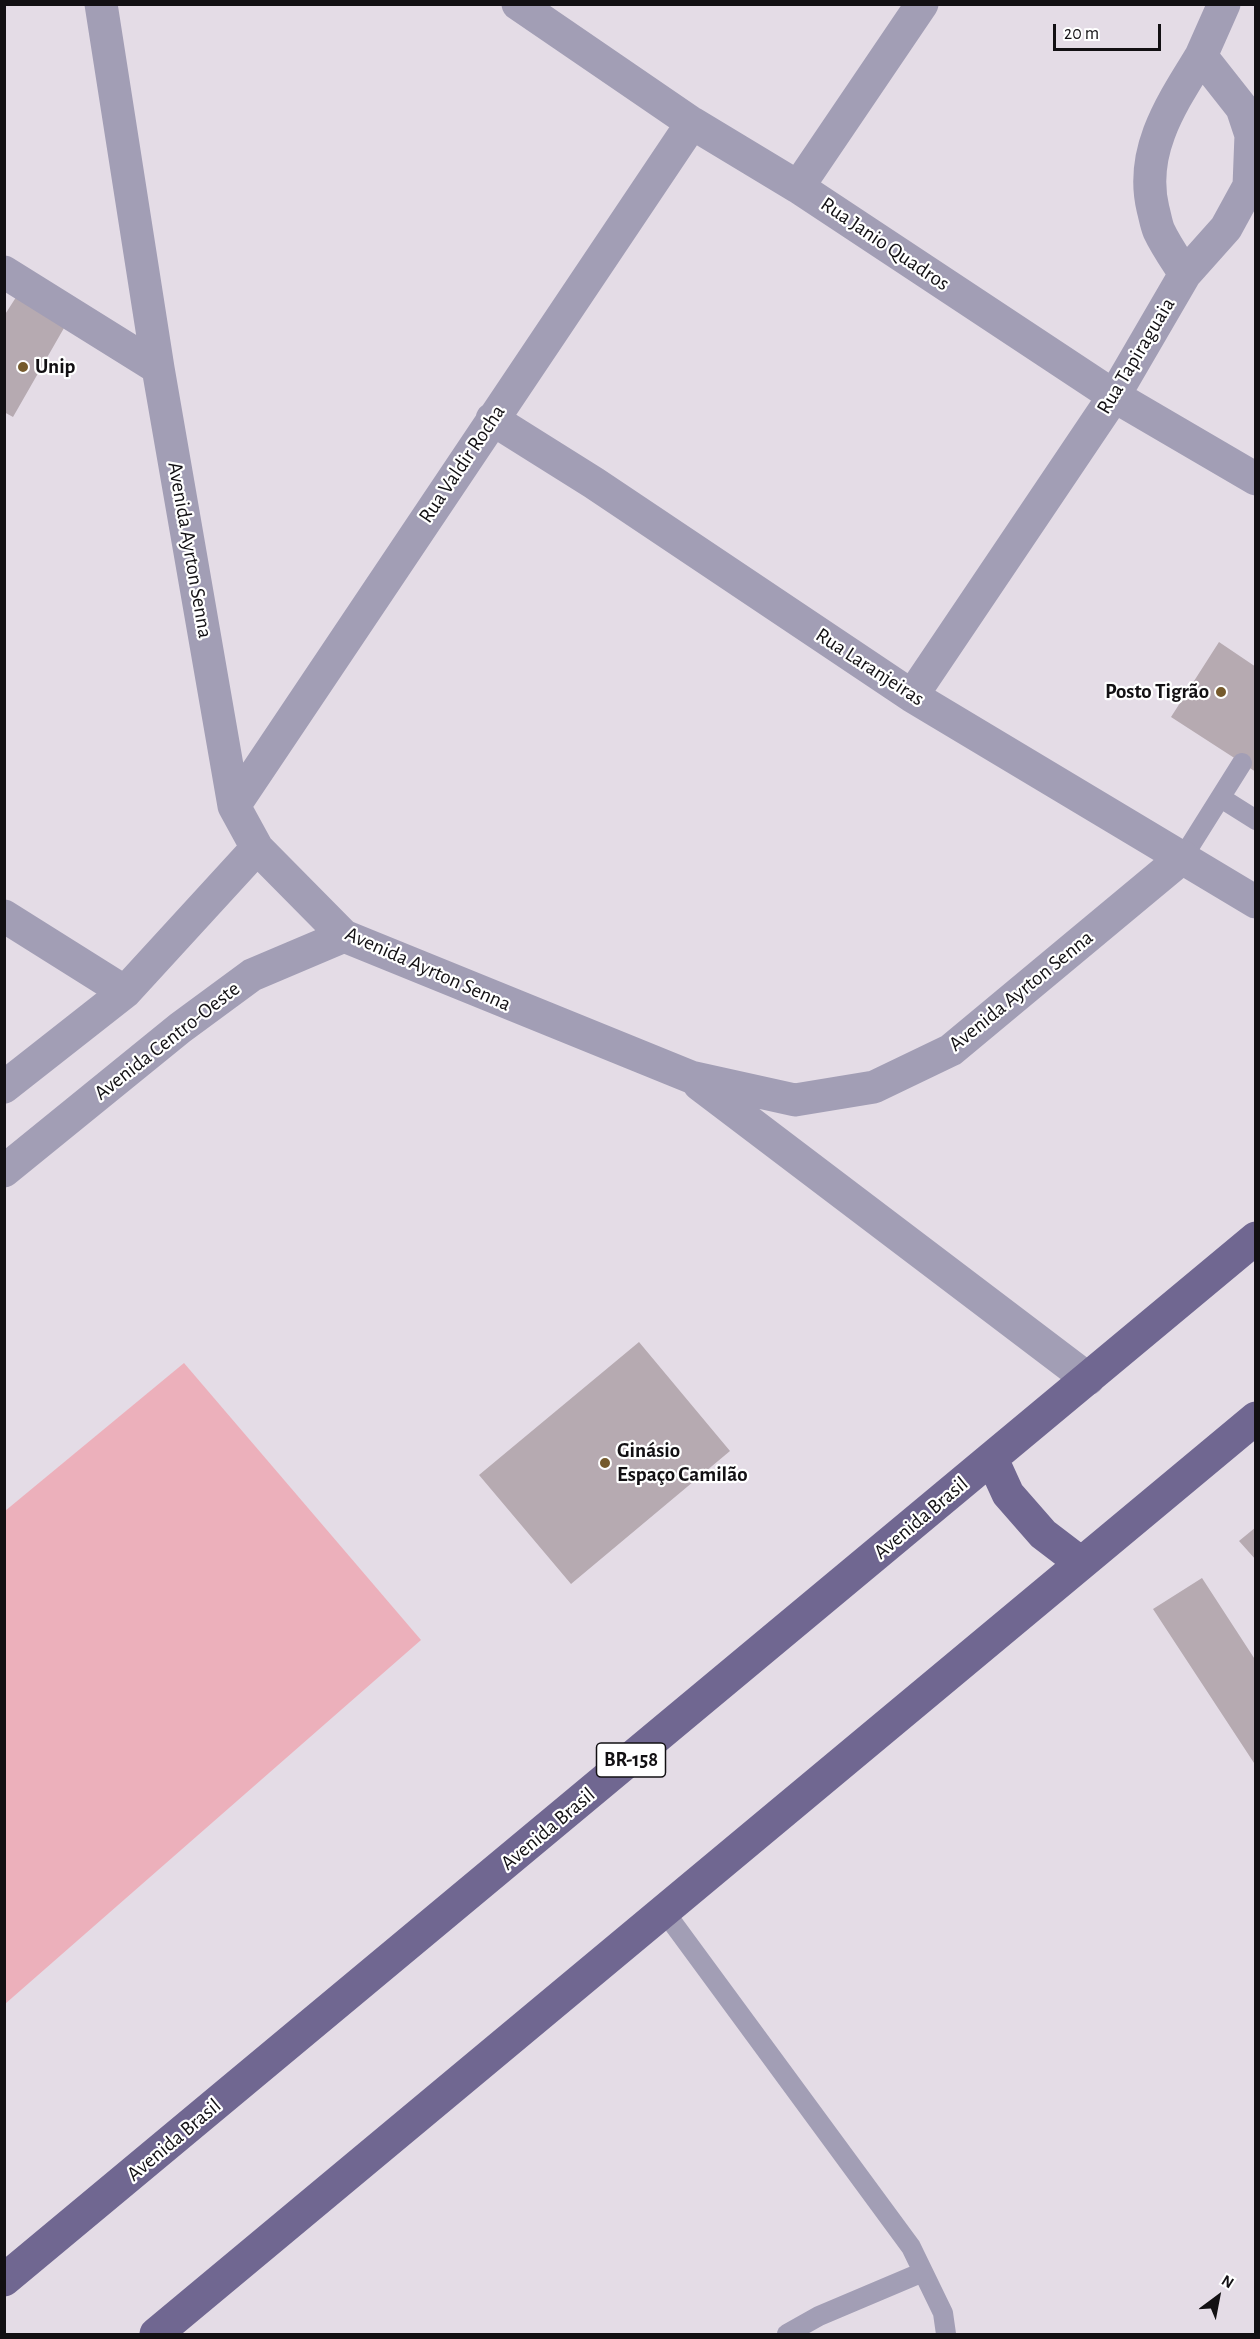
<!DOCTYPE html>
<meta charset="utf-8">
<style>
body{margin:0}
#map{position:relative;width:1260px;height:2339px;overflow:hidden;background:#e4dce6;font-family:"Alegreya Sans",sans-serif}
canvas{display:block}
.frame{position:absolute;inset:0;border:6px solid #121013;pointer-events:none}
.north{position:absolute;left:1188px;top:2267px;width:60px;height:60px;-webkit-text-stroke:4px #fff;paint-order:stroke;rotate:32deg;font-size:16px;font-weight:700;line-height:24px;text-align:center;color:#121013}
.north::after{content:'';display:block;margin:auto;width:21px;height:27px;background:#121013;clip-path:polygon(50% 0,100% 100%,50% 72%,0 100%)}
.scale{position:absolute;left:1053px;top:24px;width:108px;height:27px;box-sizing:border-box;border:3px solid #121013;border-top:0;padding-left:8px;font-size:18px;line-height:21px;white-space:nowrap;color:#121013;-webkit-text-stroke:4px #fff;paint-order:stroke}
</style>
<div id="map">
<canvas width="1260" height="2339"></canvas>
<div class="frame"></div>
<div class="north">N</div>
<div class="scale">20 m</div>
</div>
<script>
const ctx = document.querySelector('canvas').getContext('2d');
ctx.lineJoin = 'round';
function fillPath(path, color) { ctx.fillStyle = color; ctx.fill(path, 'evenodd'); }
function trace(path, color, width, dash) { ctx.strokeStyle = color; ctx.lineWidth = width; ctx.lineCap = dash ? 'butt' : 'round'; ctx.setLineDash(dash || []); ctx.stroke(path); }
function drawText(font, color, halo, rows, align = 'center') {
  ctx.font = font + ' "Alegreya Sans",sans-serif'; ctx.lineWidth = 4.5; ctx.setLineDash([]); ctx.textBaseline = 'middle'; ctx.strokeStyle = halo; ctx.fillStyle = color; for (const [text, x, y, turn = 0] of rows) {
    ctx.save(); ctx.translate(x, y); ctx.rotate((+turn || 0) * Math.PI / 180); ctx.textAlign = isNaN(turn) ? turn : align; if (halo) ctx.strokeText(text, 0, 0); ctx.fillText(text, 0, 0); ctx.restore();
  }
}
fillPath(new Path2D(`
 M184,1363L421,1640L5,2004V1511Z`), '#ecb0bb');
fillPath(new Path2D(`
 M20,291L68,321L13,417L4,412V316Z
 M1219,642L1256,667V772L1171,717Z
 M639,1342L730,1451L571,1584L479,1475Z
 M1256,1527V1560L1239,1541Z
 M1202,1578L1256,1661V1766L1153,1609Z`), '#b6aab1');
trace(new Path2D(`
 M1221,798L1256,820
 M1183,857L1242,763
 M664,1911L911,2247L943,2313L946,2334
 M787,2334L819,2316L923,2272`), '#a29eb5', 20);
trace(new Path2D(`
 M101,4L158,368L234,806L257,848L344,936L691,1077L795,1100L874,1087L951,1050L1183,857
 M518,4L692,123L798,187L1114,396L1256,479
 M798,187L922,4
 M4,272L158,368
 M1185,274C1176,260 1166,246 1159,231C1156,224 1155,216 1153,209C1139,151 1172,103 1201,56
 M492,419L594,483L912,696L1256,902
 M912,696L1114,396L1185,274L1226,228L1249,186L1251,135L1242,108L1201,56L1224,4
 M234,806L692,123
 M4,916L125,992
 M699,1084L1088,1379
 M4,1087L125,992L257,848
 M4,1171L180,1028L252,975L344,936`), '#a29eb5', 33);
trace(new Path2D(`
 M992,1459L1008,1494L1043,1534L1081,1563
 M4,2280L1256,1238
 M156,2334L1256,1418`), '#706791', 33);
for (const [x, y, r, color] of [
 [23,367,6,"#755a2c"],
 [1221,692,6,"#755a2c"],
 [605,1463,6,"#755a2c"]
]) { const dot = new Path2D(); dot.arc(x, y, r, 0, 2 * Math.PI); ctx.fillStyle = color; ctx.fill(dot); trace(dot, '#fff', 2); }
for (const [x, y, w] of [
 [631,1760,69]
]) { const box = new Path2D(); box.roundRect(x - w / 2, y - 17, w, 34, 4.5); ctx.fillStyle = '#fff'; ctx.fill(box); trace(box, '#121013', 1.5); }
drawText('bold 20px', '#121013', null, [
 ["BR-158",631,1760]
]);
drawText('21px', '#121013', '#fff', [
 ["Rua Janio Quadros",885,244,34],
 ["Rua Tapiraguaia",1136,356,-59],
 ["Rua Valdir Rocha",462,464,-56],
 ["Avenida Ayrton Senna",190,550,80],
 ["Rua Laranjeiras",870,667,33],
 ["Avenida Ayrton Senna",428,969,24],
 ["Avenida Ayrton Senna",1021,991,-39],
 ["Avenida Centro-Oeste",167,1041,-38],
 ["Avenida Brasil",921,1518,-40],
 ["Avenida Brasil",548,1829,-40],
 ["Avenida Brasil",174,2140,-40]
]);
drawText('bold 21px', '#121013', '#fff', [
 ["Unip",35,367],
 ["Posto Tigrão",1209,692,"right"],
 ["Ginásio",617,1451],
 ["Espaço Camilão",617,1475]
], 'left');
</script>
